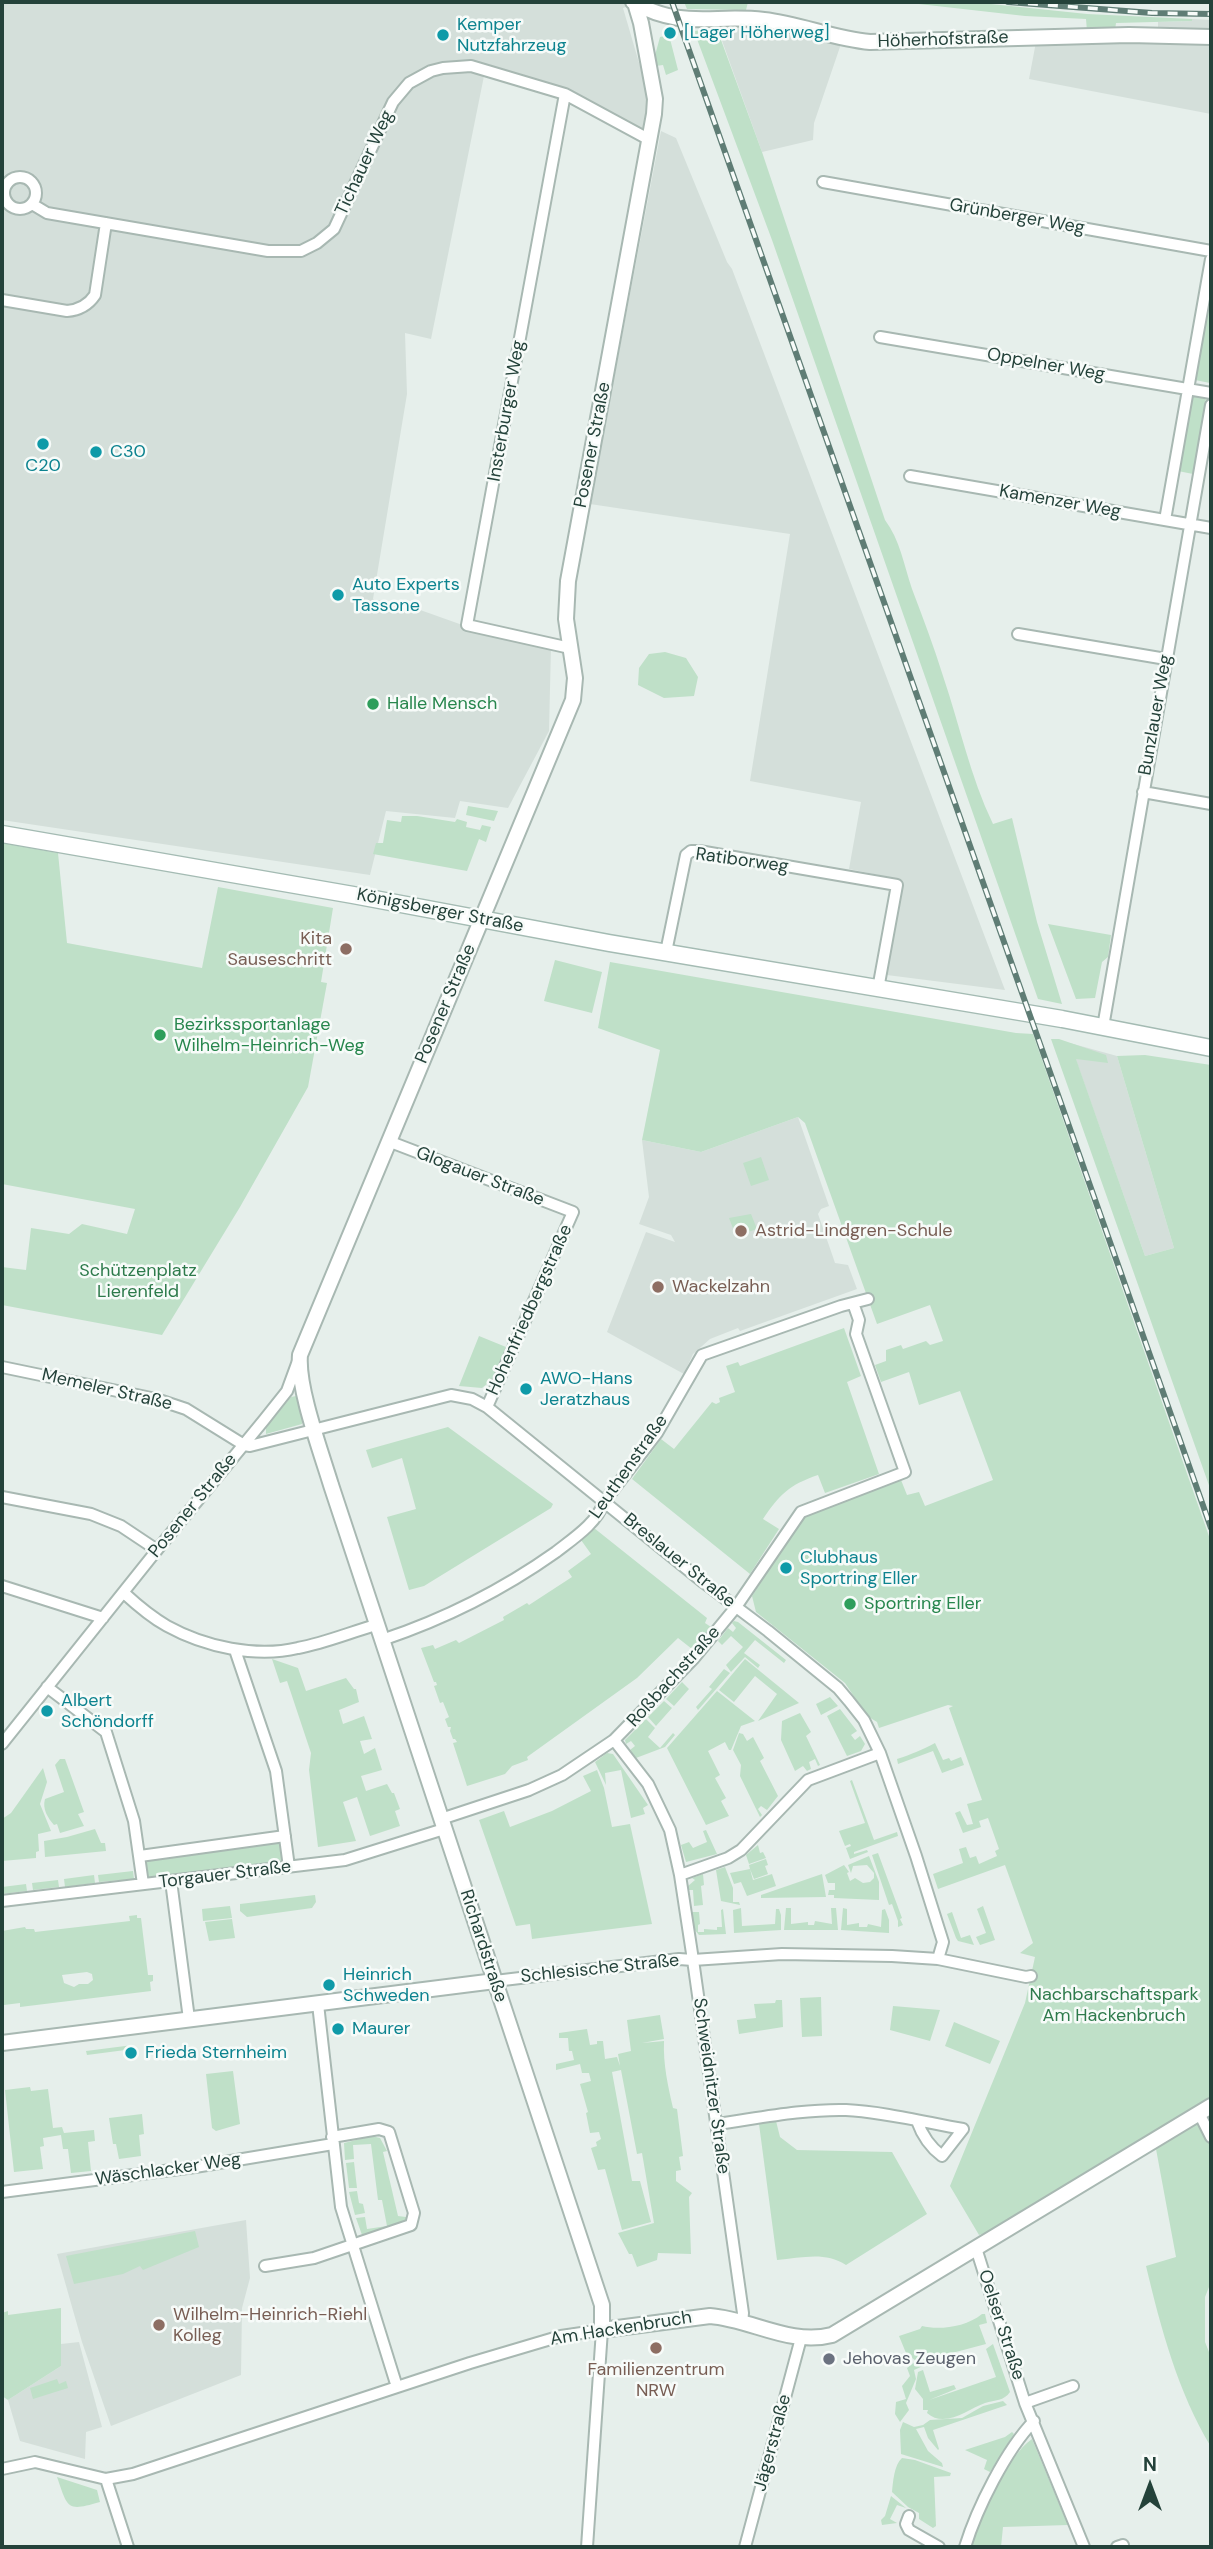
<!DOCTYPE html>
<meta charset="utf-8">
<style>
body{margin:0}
#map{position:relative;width:1213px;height:2549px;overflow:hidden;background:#e6efeb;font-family:"DM Sans",sans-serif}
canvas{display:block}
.frame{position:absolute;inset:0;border:4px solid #24423a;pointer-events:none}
.north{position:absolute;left:1115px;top:2451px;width:70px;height:70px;-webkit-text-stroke:5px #f7fbf9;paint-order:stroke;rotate:0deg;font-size:19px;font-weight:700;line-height:28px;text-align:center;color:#24423a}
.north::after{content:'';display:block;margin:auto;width:24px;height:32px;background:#24423a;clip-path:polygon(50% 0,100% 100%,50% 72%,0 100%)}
</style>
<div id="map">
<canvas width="1213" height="2549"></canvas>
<div class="frame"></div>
<div class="north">N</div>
</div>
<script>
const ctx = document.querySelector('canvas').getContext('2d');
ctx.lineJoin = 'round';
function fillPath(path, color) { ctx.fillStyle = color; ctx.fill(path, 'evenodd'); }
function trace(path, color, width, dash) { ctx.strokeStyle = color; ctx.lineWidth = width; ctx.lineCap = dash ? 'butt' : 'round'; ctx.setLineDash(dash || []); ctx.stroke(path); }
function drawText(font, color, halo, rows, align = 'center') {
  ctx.font = font + ' "DM Sans",sans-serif'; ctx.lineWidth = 5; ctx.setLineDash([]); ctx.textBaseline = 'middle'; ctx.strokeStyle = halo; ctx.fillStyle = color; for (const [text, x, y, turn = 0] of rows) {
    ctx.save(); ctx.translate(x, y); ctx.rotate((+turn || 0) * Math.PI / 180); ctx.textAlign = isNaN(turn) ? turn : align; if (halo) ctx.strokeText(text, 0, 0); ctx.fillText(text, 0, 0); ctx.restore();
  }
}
fillPath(new Path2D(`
 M2,2H638L623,8L649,97L642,132L558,97L484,76L431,339L405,333L407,394L373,599L409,606L468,627L551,646L549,731L508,808L460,801L455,818L386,811L370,875L2,820Z
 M1192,19L1211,20V35L1158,32V22L1192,21Z
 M751,22L842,41L814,123L813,140L762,152L716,24Z
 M1211,41V114L1029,79L1036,42Z
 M661,131L676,138L727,262L732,269L1005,990L879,974L898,879L849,869L861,802L750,781L790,534L590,504Z
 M1070,1043L1117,1056L1174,1248L1145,1256Z
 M798,1117L829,1206L821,1209L818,1214L833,1257L835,1263L848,1265L857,1289L740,1331L738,1328L710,1339L693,1354L684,1374L607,1332L646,1232L675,1242L671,1235L639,1224L649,1197L642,1140L701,1152Z
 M246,2220L250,2278L242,2308L241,2375L111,2426L82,2342L57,2254Z
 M79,2342L102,2427L86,2432L85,2459L20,2441L8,2400L61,2366V2344Z`), '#d4dfda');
fillPath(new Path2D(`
 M684,2H748L746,10L687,9Z
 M901,2H972L1087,14L1192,19V21L1116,23L1115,30L1087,31L1086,19L1025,16Z
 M717,29L762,152L885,520C900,540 904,565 912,589C923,618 934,647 943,676C960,726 970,776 993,824L1012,818L1037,922L1062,1004L1038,999L772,240L694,31Z
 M669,35L678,70L666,75L663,65L656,66L654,59L660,37Z
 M1211,284V376L1210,383L1195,380Z
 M1191,395L1206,398L1193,474L1178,471Z
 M665,652L686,658L698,677L694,696L664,698L638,685L639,668L649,654Z
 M468,806L498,811L494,821L466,815Z
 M402,816H417L455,822L457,819L467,822L466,827L480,830L482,825L491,827L486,842L479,839L467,871L373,854L376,843H383L387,820L401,822Z
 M2,843L58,853L67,943L202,968L218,887L333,908L321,982L327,983L308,1087L240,1207L162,1335L2,1305V1267L26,1270L31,1228L69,1234L82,1224L127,1234L135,1209L2,1184Z
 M1048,924L1111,935L1108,957L1102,962L1095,998L1076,999Z
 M555,960L602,972L592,1013L544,1001Z
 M610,962L1016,1033L1033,1034L1211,1542V2099L989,2232L979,2235L950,2186L1025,2003L1035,1957L1020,1953L1033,1943L1005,1865L938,1889L933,1874L963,1863L959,1849L966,1847L970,1858L976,1856L979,1864L997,1856L995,1851L999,1849L988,1818L979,1821L981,1827L963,1833L955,1813L960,1811L967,1825L973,1824L967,1804L982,1800L949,1708L953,1706L948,1705L879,1728L877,1722L867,1716L845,1683L756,1612L752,1596L804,1516L901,1480L907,1495L919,1492L925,1506L993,1480L960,1391L919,1405L909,1372L881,1382L875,1365L886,1361V1350L901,1345L903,1349L926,1341L930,1345L943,1341L930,1305L877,1324L805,1123L798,1117L701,1152L642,1140L660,1050L598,1028Z
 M1051,1039H1059L1106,1055L1108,1063L1076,1059L1145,1256L1174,1248L1117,1056L1145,1055L1211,1065V1491Z
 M761,1157L769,1180L751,1186L743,1163Z
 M751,1214L757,1229L736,1236L729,1218Z
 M844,1328L861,1376L847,1382L879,1474L825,1493L818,1475C789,1485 780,1494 763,1519L779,1529L750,1574L632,1479L661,1439L674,1449L712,1402L716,1404L720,1402L719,1398L735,1392L726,1366L738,1362L740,1366Z
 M479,1336L506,1347L493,1379L482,1388L459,1386Z
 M296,1396L303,1421L302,1424L266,1434V1428L291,1397Z
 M448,1427L553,1504L551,1508L424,1586L409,1590L387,1517L416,1509L402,1458L372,1468L366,1450Z
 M594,1528L707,1618L705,1623L711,1627L692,1649L678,1638L637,1678L527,1757L528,1760L512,1766L505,1774L467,1786L453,1743L457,1742L455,1739H453L450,1731L451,1727H448L445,1719L449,1717L443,1702L440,1703L434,1686L437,1685L436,1682H434L421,1648L433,1645L435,1649L456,1640L459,1643L504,1620L503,1617L527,1603L529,1605L572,1577L568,1571L591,1554L581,1540Z
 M734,1621L738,1622L786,1660L784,1663L755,1640L744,1653L760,1665L758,1668L745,1657L731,1672L726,1665L743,1647L731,1636L722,1645L718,1641L728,1628L733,1632L736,1628L732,1623Z
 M272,1659L298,1668L306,1691L346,1678L354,1689H356L359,1702L339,1710L343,1724L364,1716L372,1739L360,1741L364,1754L375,1748L382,1770L361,1776L366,1791L387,1784L392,1793H394L400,1809L395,1811L400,1826L370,1836L357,1797L343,1802L356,1841L318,1847L309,1770L311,1753L287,1681L280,1683Z
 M745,1659L799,1703L758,1721L777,1694L755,1676L734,1702L719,1690Z
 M724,1669L730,1673L698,1710L696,1707L712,1689L709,1687Z
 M682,1682L689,1689L674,1706L666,1699Z
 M717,1691L755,1721L741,1726L731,1750H729L725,1742L708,1751L720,1775L715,1778L726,1798L721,1801L729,1816L706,1825L667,1748Z
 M830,1697L838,1706L821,1715L816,1704Z
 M664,1701L672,1708L656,1726L648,1717Z
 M840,1709L857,1731L851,1735L855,1740L860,1736L865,1744L861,1751L847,1756L827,1716Z
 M800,1713L811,1732L806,1736L820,1765L818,1766L815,1759L809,1762L811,1769L807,1771L803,1766L795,1771L781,1740L782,1721Z
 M646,1719L655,1728L648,1737L660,1748L673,1733L675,1735L665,1747L636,1758L630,1750L635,1746L631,1741L626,1744L625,1740Z
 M739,1733L743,1734L747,1741L753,1737L764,1758L760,1761L778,1796L767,1810L761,1806L758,1809L762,1815L760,1817L740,1776L741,1765L733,1750Z
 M935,1743L943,1760L949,1758L951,1761L961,1757L964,1765L942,1773L933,1751L898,1764L897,1759C912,1754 922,1750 935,1743Z
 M607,1753L613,1754L648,1805L643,1808L645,1814L631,1818L621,1770L605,1773L606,1785L595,1762Z
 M60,1759H65L84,1812L78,1814L84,1826L60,1833L57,1824L54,1825C48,1818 42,1809 45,1799L64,1792L55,1765Z
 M43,1768L47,1782L40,1804L51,1831L38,1834L39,1851L36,1852V1858L2,1861V1819L11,1813Z
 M597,1770L604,1788L612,1827L630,1824L652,1924L532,1939L530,1924L516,1926L479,1820L504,1811L510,1827L552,1811L591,1791L583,1776Z
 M852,1780L874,1840L897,1832L898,1836L854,1852V1854L867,1850L868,1852L850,1859L846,1848L851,1846L850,1844L845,1846L839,1831L865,1823L850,1781Z
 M95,1829L101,1843H105L106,1851L45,1857L44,1841L67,1837Z
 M706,1830L717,1854L686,1862L681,1845L689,1842L693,1848L707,1842L703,1831Z
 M279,1841L281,1842L283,1864L149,1878L145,1858Z
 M758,1845L760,1853L763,1852L766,1858L749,1864L746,1855Z
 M878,1853L902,1918L900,1919L903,1925L898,1927V1921L892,1904L889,1905L872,1855Z
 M869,1856L879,1882V1900L834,1898V1895H828L829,1890H835V1883H828L825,1875L844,1865L849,1872L847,1873L850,1881L855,1878L863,1883L870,1882L874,1878V1873L867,1865L853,1866L851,1873L848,1865Z
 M766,1859L768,1865L765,1866L768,1874L754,1879L750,1869L753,1880L772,1874L776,1886L747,1896L741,1882L734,1884L730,1873L750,1869L749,1865Z
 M725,1867L733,1888V1902H739L740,1905L721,1901L716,1870Z
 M133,1871L134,1879L99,1882L98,1875Z
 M703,1874L704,1885L701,1886L703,1905L694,1906L693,1890H688V1886L695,1880L692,1878Z
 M822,1874L826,1897L761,1898V1895Z
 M94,1875L95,1883L65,1887L64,1879Z
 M58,1880L59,1887L33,1890L32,1883Z
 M26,1884L27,1891L2,1894V1887Z
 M315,1895L316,1902L312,1908L247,1917L240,1911V1904Z
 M230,1906L232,1918L203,1921L202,1909Z
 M983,1906L995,1940L980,1945L976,1937L986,1933L977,1909Z
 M741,1908L742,1926L775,1924L776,1909H779L781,1915V1930L734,1933L733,1910Z
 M786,1908H791V1924L808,1922V1925H814L815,1921L832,1924L831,1908H836L838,1930H784Z
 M843,1908L847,1909V1925L859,1923V1927H867L868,1924L881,1927L882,1910L885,1909L889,1920V1933L841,1930Z
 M723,1909L726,1934L699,1935L694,1929L692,1912H699L700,1924L698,1925V1932H704V1929L717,1930V1927H722L721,1910Z
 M952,1912L961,1938L970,1935L974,1945L958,1941L956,1938L947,1914Z
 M137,1915V1918H141L148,1975H153V1981L150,1982L151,1991L20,2007V2003L4,2005L2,2010V1931L25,1927L26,1929H34L35,1932L130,1921L129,1916ZM87,1972L92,1974L93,1980L88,1984H79L74,1987L64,1983L62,1975Z
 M232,1919L235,1938L209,1941L205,1922Z
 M821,1997L822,2036L802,2037L800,1998Z
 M776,2000H782L783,2027L739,2034L737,2020L756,2018L754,2004L775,2003Z
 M893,2006L940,2010L930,2041L890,2030Z
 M660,2015L664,2039L642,2043L664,2041C663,2064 668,2086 673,2108L677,2109L683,2156L679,2157L681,2170L676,2171V2181L692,2193L689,2197L691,2254L658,2253L657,2260L637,2267L632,2254H629L618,2233L654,2223L642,2153L637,2154L621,2070L612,2072L632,2181H640L651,2222L622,2230L605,2169L598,2170L591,2148L597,2146L596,2142L601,2139L599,2132L590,2133L586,2113L588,2112L580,2084L591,2081L589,2073H582L580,2064L556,2070V2064L574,2060L572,2051H569L568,2038H559V2033L587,2029L590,2045L597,2044V2041H603L605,2059L617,2057L620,2066L618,2054L631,2051L627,2020Z
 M954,2022L1000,2041L990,2064L945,2046Z
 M133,2045V2049L87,2055L86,2051Z
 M233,2071L240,2124L216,2131L212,2128L206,2074Z
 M30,2087L31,2091L48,2089L53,2128L62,2127L64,2133L94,2130L95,2141L88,2142L91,2171L71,2173L68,2149H63L61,2135L43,2138L44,2146L40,2147L43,2169L14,2172L5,2090Z
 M142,2114L144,2134L139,2135L141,2156L119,2159L116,2144H113L109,2118Z
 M1202,2120L1211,2139V2282L1205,2297V2342L1211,2357V2447C1178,2392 1161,2329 1146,2266L1176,2257L1156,2149Z
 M776,2121L780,2137L797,2150L892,2152L927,2214L846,2265C825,2251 801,2258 777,2260L759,2124Z
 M372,2136L380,2138L387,2151L383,2152L398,2216L406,2217L407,2219L366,2236L362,2235L356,2218L365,2217L367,2229L387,2226L382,2200H378L371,2144L353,2145L354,2159L345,2160L344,2143Z
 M354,2162L357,2188H349L346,2163Z
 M357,2191L359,2203L363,2204L365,2213L355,2215L349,2192Z
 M195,2231L199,2247L143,2270L140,2266L123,2274L74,2284L66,2256Z
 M61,2308V2366L8,2400L2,2396V2313L8,2311V2315Z
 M982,2314H985L987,2323L979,2325L986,2344L952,2353L914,2370L916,2379L906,2403L909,2410L900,2422L895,2414L896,2402L906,2399L902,2386L910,2376L907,2368L916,2361L906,2353L899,2336L920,2329L922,2326C937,2330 965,2328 982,2314Z
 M993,2344L1010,2392C1004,2401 995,2400 985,2403C968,2409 945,2429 927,2413L928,2410H923V2399L915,2389L918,2372L923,2370L930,2392L954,2385L956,2389L929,2400L996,2377L986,2349Z
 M57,2379L59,2384L66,2381L68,2388L33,2399L30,2388Z
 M1003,2401L1007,2405L933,2430L939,2449L938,2450L928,2438L924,2427L916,2429L928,2451L942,2463L943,2467L901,2454L900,2430L903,2422L914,2427L923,2425L930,2420L962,2418L983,2406Z
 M1012,2432L1014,2434L990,2472L984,2469L987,2460L965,2450L1005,2437Z
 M1032,2439L1068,2525L1003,2527L1001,2547H969C980,2519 1007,2456 1032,2439Z
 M902,2458L915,2460L951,2473L950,2476L934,2477L936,2526L933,2528L919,2519V2513L908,2507L892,2492C893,2482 894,2465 902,2458Z
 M57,2477L97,2490L100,2502C66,2512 68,2508 57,2477Z
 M891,2496L906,2508L897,2505L890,2519L897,2523L882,2525L881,2520L885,2516Z`), '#bfe0c8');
const minor = new Path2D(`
 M565,94L467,625L570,648
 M4 193a16 16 0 1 1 32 0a16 16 0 1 1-32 0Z
 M823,182L1211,251
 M32,204L47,213L268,251H301L317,243L334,229L393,102L409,83L431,71L443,68L471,66L565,94L650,140
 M2,300L67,311C79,310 89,304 95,295L106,223
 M880,337L1211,393
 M910,476L1211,528
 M1165,520L1211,259
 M1018,634L1166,659
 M1143,792L1211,804
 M666,952L686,855L691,851H699L897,885L878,989
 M1103,1027L1211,405
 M388,1141L573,1212L487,1407
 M2,1367L156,1399L186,1409L244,1445L250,1446L451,1395L472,1399L487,1407L703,1582L768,1631L838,1688L849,1701L864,1720L880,1753L916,1856L943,1942L938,1959
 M2,1497L91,1514L121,1526L157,1550
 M2,1586L103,1618
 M124,1593C137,1605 151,1617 167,1626C205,1647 256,1658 298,1648C325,1643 351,1632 376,1625
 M382,1640C445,1619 501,1591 556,1552C574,1538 597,1523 604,1502L657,1433L702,1355L841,1306L868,1299
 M235,1650L276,1771L289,1867
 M47,1687L106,1732L134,1821L143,1884
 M614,1740L648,1784L670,1830L680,1875L693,1960L743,2313L742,2323
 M2,1744L157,1550L264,1420L287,1391L298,1361
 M441,1819L529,1790L562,1775L614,1740L694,1658L736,1607L801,1512L905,1472L856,1334L859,1320L853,1303
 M140,1856L285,1836
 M680,1875L728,1858L741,1850L808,1780L880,1753
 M171,1881L189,2019
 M2,1901L345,1860L444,1829
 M495,1981L679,1959L693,1960L782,1954L892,1956L938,1959L1026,1977L1031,1976
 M318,2004L341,2207L397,2387
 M1199,2113L1211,2137
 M717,2124C760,2118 803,2109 846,2110C885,2112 924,2122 963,2129L942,2156C930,2147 922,2135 917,2121
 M2,2192L195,2167L333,2144
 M976,2248L1025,2403L1084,2547
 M265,2266L314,2258L411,2225L414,2213L389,2132L379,2129L332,2137
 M1025,2403L1073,2386
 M2,2469L35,2462L106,2479L133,2474L470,2363L561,2336L602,2330L587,2547
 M106,2479L128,2547
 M909,2516L906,2524L909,2530L939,2547
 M745,2547L801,2338
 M965,2547C977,2508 1006,2450 1034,2421
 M1117,2547L1123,2545`);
const tertiary = new Path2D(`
 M633,2C682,30 713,14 764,20C800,24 834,39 870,42L1129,35L1211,37
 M635,3L641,23L655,99L654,114L568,581L566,619L575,678L573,700L300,1355C297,1387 321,1452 331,1485L602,2305V2330L710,2316C751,2319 790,2346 832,2335L1211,2106
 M2,2043L495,1981`);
const secondary = new Path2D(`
 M2,834L353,895L609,943L1062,1019L1211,1048`);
trace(minor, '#a8b8b2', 14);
trace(tertiary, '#a8b8b2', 18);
trace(secondary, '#a4bbb3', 19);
trace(minor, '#fff', 10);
trace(tertiary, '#fff', 14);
trace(secondary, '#fff', 16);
const rail = new Path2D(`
 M672,2L1211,1528
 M1008,2L1152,13L1211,14`);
trace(rail, '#5f7d75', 6);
trace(rail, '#f7fbf9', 3.5, [10]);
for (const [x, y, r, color] of [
 [670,33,7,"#0f9aa8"],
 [443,35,7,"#0f9aa8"],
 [43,444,7,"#0f9aa8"],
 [96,452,7,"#0f9aa8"],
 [338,595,7,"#0f9aa8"],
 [373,704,7,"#2e9e5b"],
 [346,949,7,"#8d6e63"],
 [160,1035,7,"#2e9e5b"],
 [741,1231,7,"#8d6e63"],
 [658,1287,7,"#8d6e63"],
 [526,1389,7,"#0f9aa8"],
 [786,1568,7,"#0f9aa8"],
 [850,1604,7,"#2e9e5b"],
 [47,1711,7,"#0f9aa8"],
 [329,1985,7,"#0f9aa8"],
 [338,2029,7,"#0f9aa8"],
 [131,2053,7,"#0f9aa8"],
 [159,2325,7,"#8d6e63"],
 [656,2348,7,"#8d6e63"],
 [829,2359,7,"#6b7280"]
]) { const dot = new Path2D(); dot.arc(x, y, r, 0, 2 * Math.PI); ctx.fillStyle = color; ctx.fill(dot); trace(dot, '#f7fbf9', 2.5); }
drawText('18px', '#0d838f', '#f7fbf9', [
 ["Kemper",457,25],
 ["Nutzfahrzeug",457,46],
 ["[Lager Höherweg]",684,33],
 ["C30",110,452],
 ["C20",43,466,"center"],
 ["Auto Experts",352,585],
 ["Tassone",352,606],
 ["AWO-Hans",540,1379],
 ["Jeratzhaus",540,1400],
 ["Clubhaus",800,1558],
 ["Sportring Eller",800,1579],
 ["Albert",61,1701],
 ["Schöndorff",61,1722],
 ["Heinrich",343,1975],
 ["Schweden",343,1996],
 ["Maurer",352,2029],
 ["Frieda Sternheim",145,2053]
], 'left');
drawText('18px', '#24423a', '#f7fbf9', [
 ["Höherhofstraße",943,40,-2],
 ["Tichauer Weg",365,163,-65],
 ["Grünberger Weg",1017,217,10],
 ["Oppelner Weg",1046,365,10],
 ["Insterburger Weg",507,411,-80],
 ["Posener Straße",593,445,-79],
 ["Kamenzer Weg",1060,502,10],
 ["Bunzlauer Weg",1156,715,-80],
 ["Ratiborweg",742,861,8],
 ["Königsberger Straße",440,911,11],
 ["Posener Straße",446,1004,-67],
 ["Glogauer Straße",480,1177,21],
 ["Hohenfriedbergstraße",530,1310,-66],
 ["Memeler Straße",107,1390,13],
 ["Leuthenstraße",629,1467,-55],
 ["Posener Straße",193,1506,-51],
 ["Breslauer Straße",679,1561,39],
 ["Roßbachstraße",674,1677,-48],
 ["Torgauer Straße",225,1875,-7],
 ["Richardstraße",483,1946,72],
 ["Schlesische Straße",600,1969,-6],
 ["Schweidnitzer Straße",711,2086,82],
 ["Wäschlacker Weg",168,2170,-8],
 ["Oelser Straße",1001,2325,72],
 ["Am Hackenbruch",621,2329,-9],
 ["Jägerstraße",773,2443,-75]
]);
drawText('18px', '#27864d', '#f7fbf9', [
 ["Halle Mensch",387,704],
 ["Bezirkssportanlage",174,1025],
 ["Wilhelm-Heinrich-Weg",174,1046],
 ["Sportring Eller",864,1604]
], 'left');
drawText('18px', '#785e54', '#f7fbf9', [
 ["Kita",332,939,"right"],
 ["Sauseschritt",332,960,"right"],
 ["Astrid-Lindgren-Schule",755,1231],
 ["Wackelzahn",672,1287],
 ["Wilhelm-Heinrich-Riehl",173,2315],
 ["Kolleg",173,2336],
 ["Familienzentrum",656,2370,"center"],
 ["NRW",656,2391,"center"]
], 'left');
drawText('18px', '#2d7a4b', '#f7fbf9', [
 ["Schützenplatz",138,1271],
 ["Lierenfeld",138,1292],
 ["Nachbarschaftspark",1114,1995],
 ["Am Hackenbruch",1114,2016]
]);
drawText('18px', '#5b616d', '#f7fbf9', [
 ["Jehovas Zeugen",843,2359]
], 'left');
</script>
